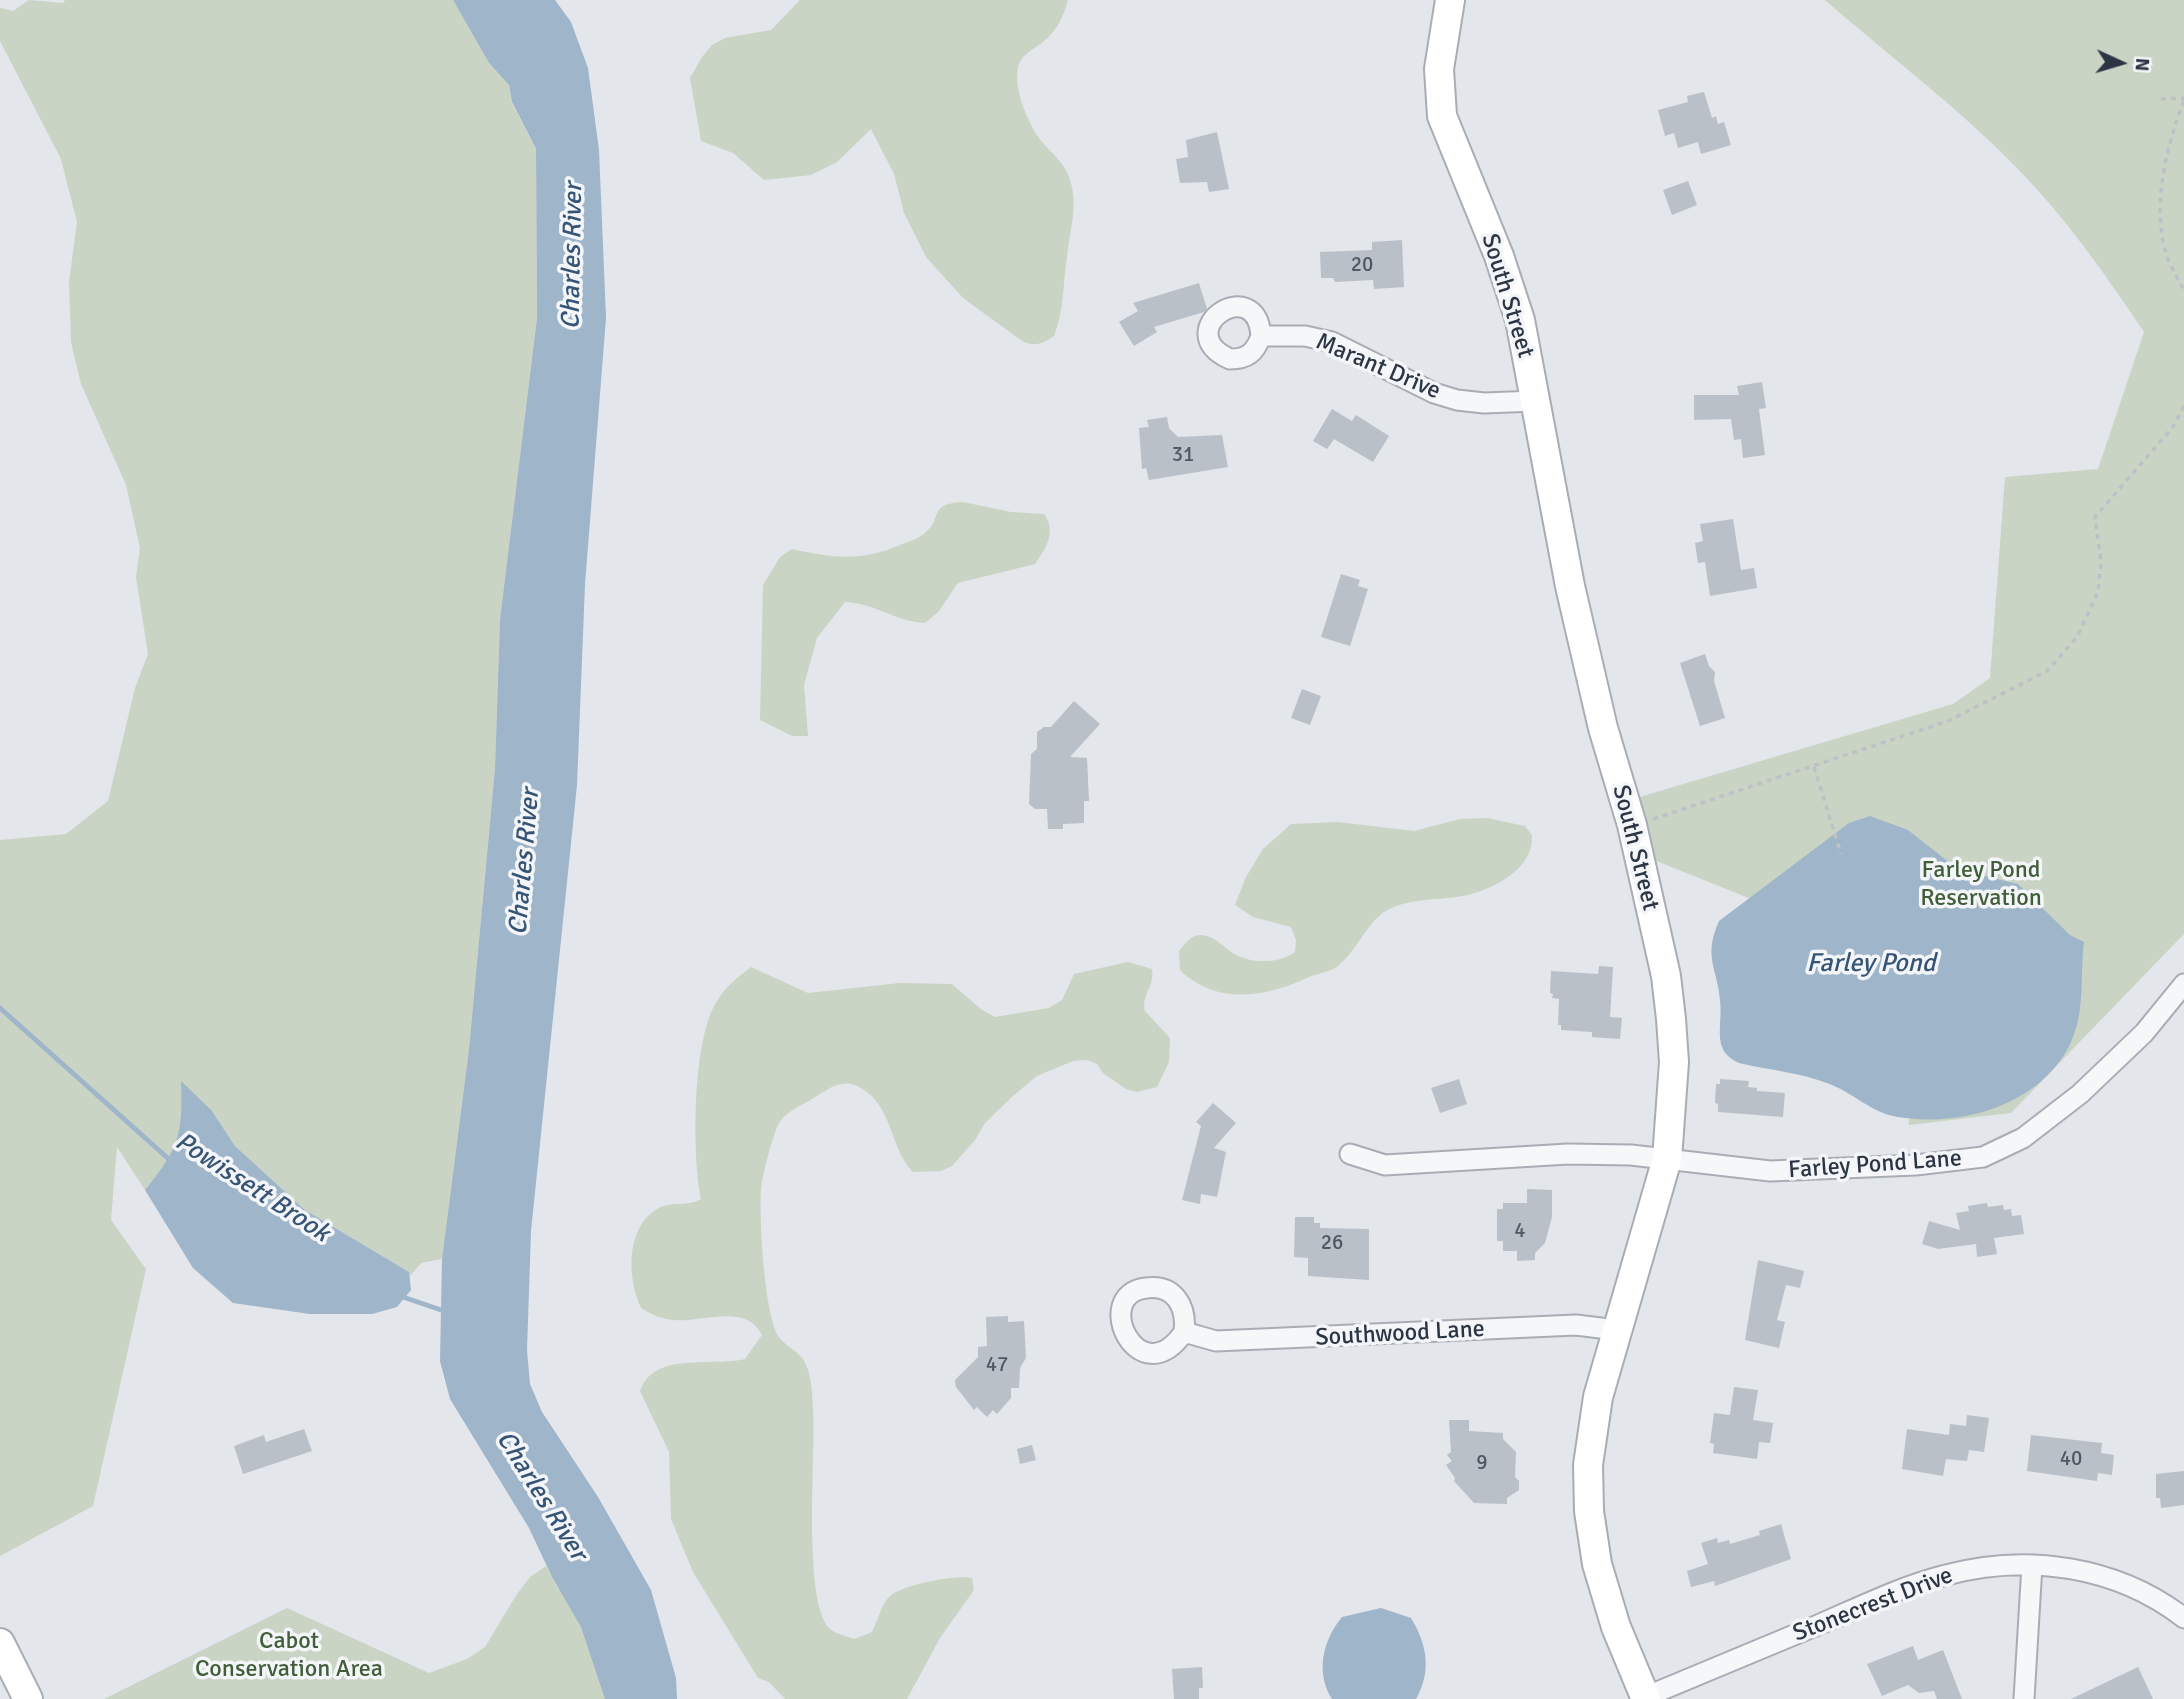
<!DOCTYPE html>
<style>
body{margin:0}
#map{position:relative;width:2184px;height:1699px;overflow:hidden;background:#e3e6eb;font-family:Signika,sans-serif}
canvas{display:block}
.north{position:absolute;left:2086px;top:28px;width:70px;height:70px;-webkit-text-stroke:5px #f3f5f8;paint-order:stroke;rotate:94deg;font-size:19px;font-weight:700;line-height:28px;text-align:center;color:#2b3543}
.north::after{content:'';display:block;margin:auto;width:24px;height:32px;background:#2b3543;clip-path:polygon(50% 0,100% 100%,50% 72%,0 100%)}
</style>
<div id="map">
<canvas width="2184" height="1699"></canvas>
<div class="north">N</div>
</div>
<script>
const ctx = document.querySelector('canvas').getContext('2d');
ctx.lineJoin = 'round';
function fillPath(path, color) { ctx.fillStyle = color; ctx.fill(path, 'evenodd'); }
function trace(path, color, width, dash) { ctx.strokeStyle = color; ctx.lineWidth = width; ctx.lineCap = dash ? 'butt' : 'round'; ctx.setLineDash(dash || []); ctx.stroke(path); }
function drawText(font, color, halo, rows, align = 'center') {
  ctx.font = font + ' Signika,sans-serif'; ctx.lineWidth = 7; ctx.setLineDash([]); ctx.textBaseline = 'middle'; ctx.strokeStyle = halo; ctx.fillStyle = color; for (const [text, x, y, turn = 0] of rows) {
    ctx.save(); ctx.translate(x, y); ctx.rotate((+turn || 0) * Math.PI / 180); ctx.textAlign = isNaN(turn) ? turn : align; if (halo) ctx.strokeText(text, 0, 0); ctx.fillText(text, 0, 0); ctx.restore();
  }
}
fillPath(new Path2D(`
 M29,0L63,3L65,0H453L489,63L509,85L512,103L536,150L537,318L500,619L495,768L469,1049L442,1259L421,1263L410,1276L409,1272L305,1210L235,1146L212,1111L182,1123L171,1157L145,1190L117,1147L111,1220L146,1269L93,1506L0,1556V840L66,834L108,801L135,688L148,654L136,577L140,548L126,485L81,384L71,342L69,282L77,222L61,159L0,41V8L13,11Z
 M800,0H1068C1064,16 1057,30 1044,41C1035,49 1021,54 1018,67C1013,89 1029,127 1043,143C1052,154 1064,162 1069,177C1079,203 1070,229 1067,256C1063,284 1064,309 1054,336C1042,344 1036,347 1022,341L963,298L926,257L904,213L894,174L871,129L837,162L811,175L764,180L733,153L701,141L690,78L702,57L712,45L725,38L771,30Z
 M1825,0H2184V934L2011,1113L1909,1125L1908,1094L1771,907L1654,860L1636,798L1953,704L1990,678L2005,477L2098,469L2144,332C2105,274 2066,218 2017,168C1958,107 1889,56 1825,0Z
 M963,502L1011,512L1044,514C1057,532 1046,548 1035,564L958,583L939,611L925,623C897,622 874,603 845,602L817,638L804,685L808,736H792L760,720L763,585L780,557L792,549C833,558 860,562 900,545C907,542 918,539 925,533C944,517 927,504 963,502Z
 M1487,818L1525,826L1532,835C1534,869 1493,890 1463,896C1437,901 1408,897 1384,912C1365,926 1357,950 1339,965C1331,972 1319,973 1309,977C1267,997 1217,1006 1180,970L1179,951C1185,944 1191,935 1200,935C1216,935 1225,950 1238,956C1256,964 1280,963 1295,952L1296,940L1291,927L1253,917L1235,905L1246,877L1263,849L1291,824L1338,822L1414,831L1460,819Z
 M1128,962L1152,969C1155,986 1141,995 1145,1011L1170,1038L1169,1062L1157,1087L1137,1092L1126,1089L1103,1073L1097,1064L1087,1060L1073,1061L1037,1076L1014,1095L985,1123L975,1140L952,1166L941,1171L913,1172C890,1149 893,1106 861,1088C841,1076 826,1091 809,1101C799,1106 785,1113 779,1123C773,1134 762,1176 761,1189C759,1221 764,1303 776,1332C781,1344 794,1348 802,1358C812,1371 812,1393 813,1409C816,1452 802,1603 830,1629C835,1634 847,1636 854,1639L872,1632C878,1621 881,1604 890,1596C902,1585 956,1574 972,1578L974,1590L940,1638L907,1699H785L769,1682L758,1678L693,1572L671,1519L669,1452L640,1391C654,1351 711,1367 745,1359L762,1335C746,1302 701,1323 673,1320C661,1319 651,1314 641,1308C627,1278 625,1226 659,1208C672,1201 688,1207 701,1199C692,1154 692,1040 717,1001C725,987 739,976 751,967L808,993L900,983L952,984L982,1010L995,1017L1049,1008L1062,1000L1074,974Z
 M546,1566L559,1590L565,1585L614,1699H104L287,1608L429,1673L467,1659L485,1647L517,1594L530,1577Z`), '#c9d4c4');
fillPath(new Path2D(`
 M453,0H555L571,22L588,68L599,150L606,318L585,584L577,785L531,1231L527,1350L530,1384L542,1412L598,1497L651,1590L676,1678L677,1699H605L581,1627L552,1577L529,1528L450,1399L440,1361L442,1259L469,1049L495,768L500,619L537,318L536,149L512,102L509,85L489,63Z
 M1870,816L1908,830L1959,870L2018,884L2070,935L2084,942C2080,973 2085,1007 2073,1037C2047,1103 1963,1128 1898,1117C1872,1113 1856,1095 1832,1085C1804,1073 1768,1070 1739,1063C1730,1059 1724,1054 1721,1044C1718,1031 1722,1014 1720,1000C1717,967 1703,957 1719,921L1849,823Z
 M181,1081L212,1111L235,1146L305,1210L409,1272L411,1290L397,1307L372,1314H310L233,1303L193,1268L145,1190C179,1148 183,1135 181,1081Z
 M1381,1608L1411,1618C1427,1644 1432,1671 1416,1699H1332C1315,1672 1323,1640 1342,1617Z`), '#9fb5c9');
trace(new Path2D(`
 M0,1008L172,1162
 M400,1296L447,1312`), '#9fb5c9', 5);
fillPath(new Path2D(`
 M1704,92L1712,118L1716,116L1718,124L1724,122L1731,145L1701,154L1698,142L1678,148L1674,133L1665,136L1658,110L1688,102L1687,96Z
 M1217,132L1229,189L1209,192L1207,182L1180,183L1176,159L1188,157L1186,140Z
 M1688,181L1697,205L1672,215L1663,190Z
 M1402,240L1404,287L1374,289L1373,280L1335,282L1333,278H1321L1320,252L1372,250V242Z
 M1199,283L1207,309L1204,312L1154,327L1157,332L1134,346L1119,322L1138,311L1133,303Z
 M1762,382L1766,408L1759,409L1765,455L1743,458L1741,439L1734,440L1731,419L1694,420V395H1739L1737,386Z
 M1332,409L1352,421L1356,415L1389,436L1373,462L1334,439L1327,449L1313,441Z
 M1167,417L1169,428L1178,437L1222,435L1228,467L1149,480L1146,468L1142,469L1139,428L1149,427L1147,420Z
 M1733,519L1741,570L1754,568L1757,588L1710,596L1705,562L1698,563L1695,543L1703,541L1700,524Z
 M1341,574L1360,580L1358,586L1368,589L1350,646L1321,637Z
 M1705,654L1709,666L1715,672L1714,681L1725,718L1700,726L1680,663Z
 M1302,689L1321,696L1310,725L1291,718Z
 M1074,701L1100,724L1070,757L1087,758L1089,801H1084V823L1063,824V829H1048L1047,809H1035L1029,804L1031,754L1037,749V732L1044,727H1051Z
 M1599,966L1613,967L1610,1017L1622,1018L1620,1039L1592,1037V1032L1561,1030V1025H1558L1559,999L1552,998L1553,994L1550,993L1551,971L1598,974Z
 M1459,1079L1467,1104L1440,1113L1431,1088Z
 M1720,1079L1749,1081L1748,1087L1757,1088V1091L1785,1093L1783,1117L1718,1112V1104L1715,1103L1716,1084H1720Z
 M1213,1103L1236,1123L1214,1148L1226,1152L1217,1197L1201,1194L1200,1204L1182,1200L1201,1126L1196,1122Z
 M1527,1189L1552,1190V1217L1545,1243L1535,1253V1260L1517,1261V1251H1503V1241H1497V1209H1503V1203H1527Z
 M1987,1203L1988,1207L2003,1205L2004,1210L2011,1209L2012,1216L2021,1215L2024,1234L1994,1238L1997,1254L1977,1257L1976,1244L1938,1249L1922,1244L1929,1221L1960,1230L1956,1213L1969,1211L1968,1206Z
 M1295,1217H1314V1223H1320V1228L1369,1229V1280L1308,1276V1258L1294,1257Z
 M1758,1260L1804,1271L1800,1288L1786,1285L1777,1320L1785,1322L1779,1348L1745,1340Z
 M1008,1316V1322L1024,1321L1026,1358L1020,1368L1019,1388H1011V1398L997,1414L993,1410L987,1417L977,1407L974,1410L956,1387L955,1380L978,1357V1347L987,1346L986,1317Z
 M1734,1387L1758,1390L1753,1420L1773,1423L1770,1443L1759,1442L1757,1459L1713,1453L1714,1444L1710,1443L1714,1413L1730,1415Z
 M1967,1415L1989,1418L1984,1452L1969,1450L1967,1461L1946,1459L1943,1476L1902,1469L1907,1429L1949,1435L1950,1424L1966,1426Z
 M1449,1420H1469V1431L1503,1433V1439L1516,1452L1515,1477L1519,1481V1490L1507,1498V1504L1474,1503L1454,1481L1455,1478L1446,1465L1452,1461L1447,1455L1451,1452Z
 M304,1429L312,1451L243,1474L234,1446L264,1435L266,1442Z
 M2031,1435L2102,1443L2101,1453L2114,1455L2112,1475L2098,1473L2097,1481L2027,1471Z
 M1032,1445L1036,1460L1020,1464L1017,1449Z
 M2184,1471V1505L2161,1508L2160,1498H2156V1474Z
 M1781,1524L1791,1559L1715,1586L1714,1581L1691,1587L1687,1571L1708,1564L1701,1543L1717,1538L1718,1543L1729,1540L1730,1544L1760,1535L1759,1531Z
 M1913,1646L1918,1660L1943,1650L1962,1699H1937L1934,1691L1919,1693L1908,1685L1882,1696L1867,1664Z
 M1202,1667L1203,1688H1199V1699H1174L1172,1669Z
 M2138,1667L2153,1699H2071Z`), '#bac0c8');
const street = new Path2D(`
 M1261,336C1255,353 1247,359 1230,359C1168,331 1256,271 1261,336H1305L1332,342L1434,393L1457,400L1484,403L1536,401
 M1350,1154L1385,1165L1568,1154L1631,1155L1770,1171L1916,1165L1983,1157L2023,1138L2080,1094L2144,1033L2184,984
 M1184,1332C1139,1397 1090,1294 1146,1288C1175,1284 1187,1307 1184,1332L1216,1341L1576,1325L1617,1330
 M1645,1697C1703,1673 1760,1649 1818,1625C1860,1607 1902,1586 1946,1575C2027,1553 2117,1566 2184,1618
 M2024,1699L2032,1565`);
const secondary = new Path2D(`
 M1450,0L1439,69L1442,116L1499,256L1520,320L1570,586L1603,728L1632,825L1666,976L1671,1019L1674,1062L1667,1159L1598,1397L1588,1465L1589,1511L1597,1564L1616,1627L1646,1699
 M0,1643L28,1699`);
trace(street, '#a8adb5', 23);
trace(secondary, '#a8adb5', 32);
trace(new Path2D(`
 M2161,99L2184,98
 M2184,101C2166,146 2151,208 2167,256C2171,268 2178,279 2184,290
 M1814,767L1841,854
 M1653,819L1948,721L2047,671L2077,637L2098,592L2101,562L2095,517L2173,427L2184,406`), '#bdc1c6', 3.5, [5, 5]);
trace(street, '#f6f7f9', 19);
trace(secondary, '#fff', 28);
drawText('21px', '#4f5864', null, [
 ["20",1362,265],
 ["31",1183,455],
 ["4",1520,1231],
 ["26",1332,1243],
 ["47",997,1365],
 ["40",2071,1459],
 ["9",1482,1463]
]);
drawText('24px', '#2b3543', '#f3f5f8', [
 ["South Street",1507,296,73],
 ["Marant Drive",1378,367,23],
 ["South Street",1635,848,76],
 ["Farley Pond Lane",1875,1165,-4],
 ["Southwood Lane",1400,1334,-3],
 ["Stonecrest Drive",1873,1605,-21]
]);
drawText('24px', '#415e39', '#f3f5f8', [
 ["Farley Pond",1981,871],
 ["Reservation",1981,899],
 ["Cabot",289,1642],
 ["Conservation Area",289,1670]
]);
drawText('italic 26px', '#365576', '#f3f5f8', [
 ["Charles River",573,256,-89],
 ["Charles River",525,862,-85],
 ["Farley Pond",1871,964],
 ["Powissett Brook",252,1188,33],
 ["Charles River",541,1496,58]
]);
</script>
